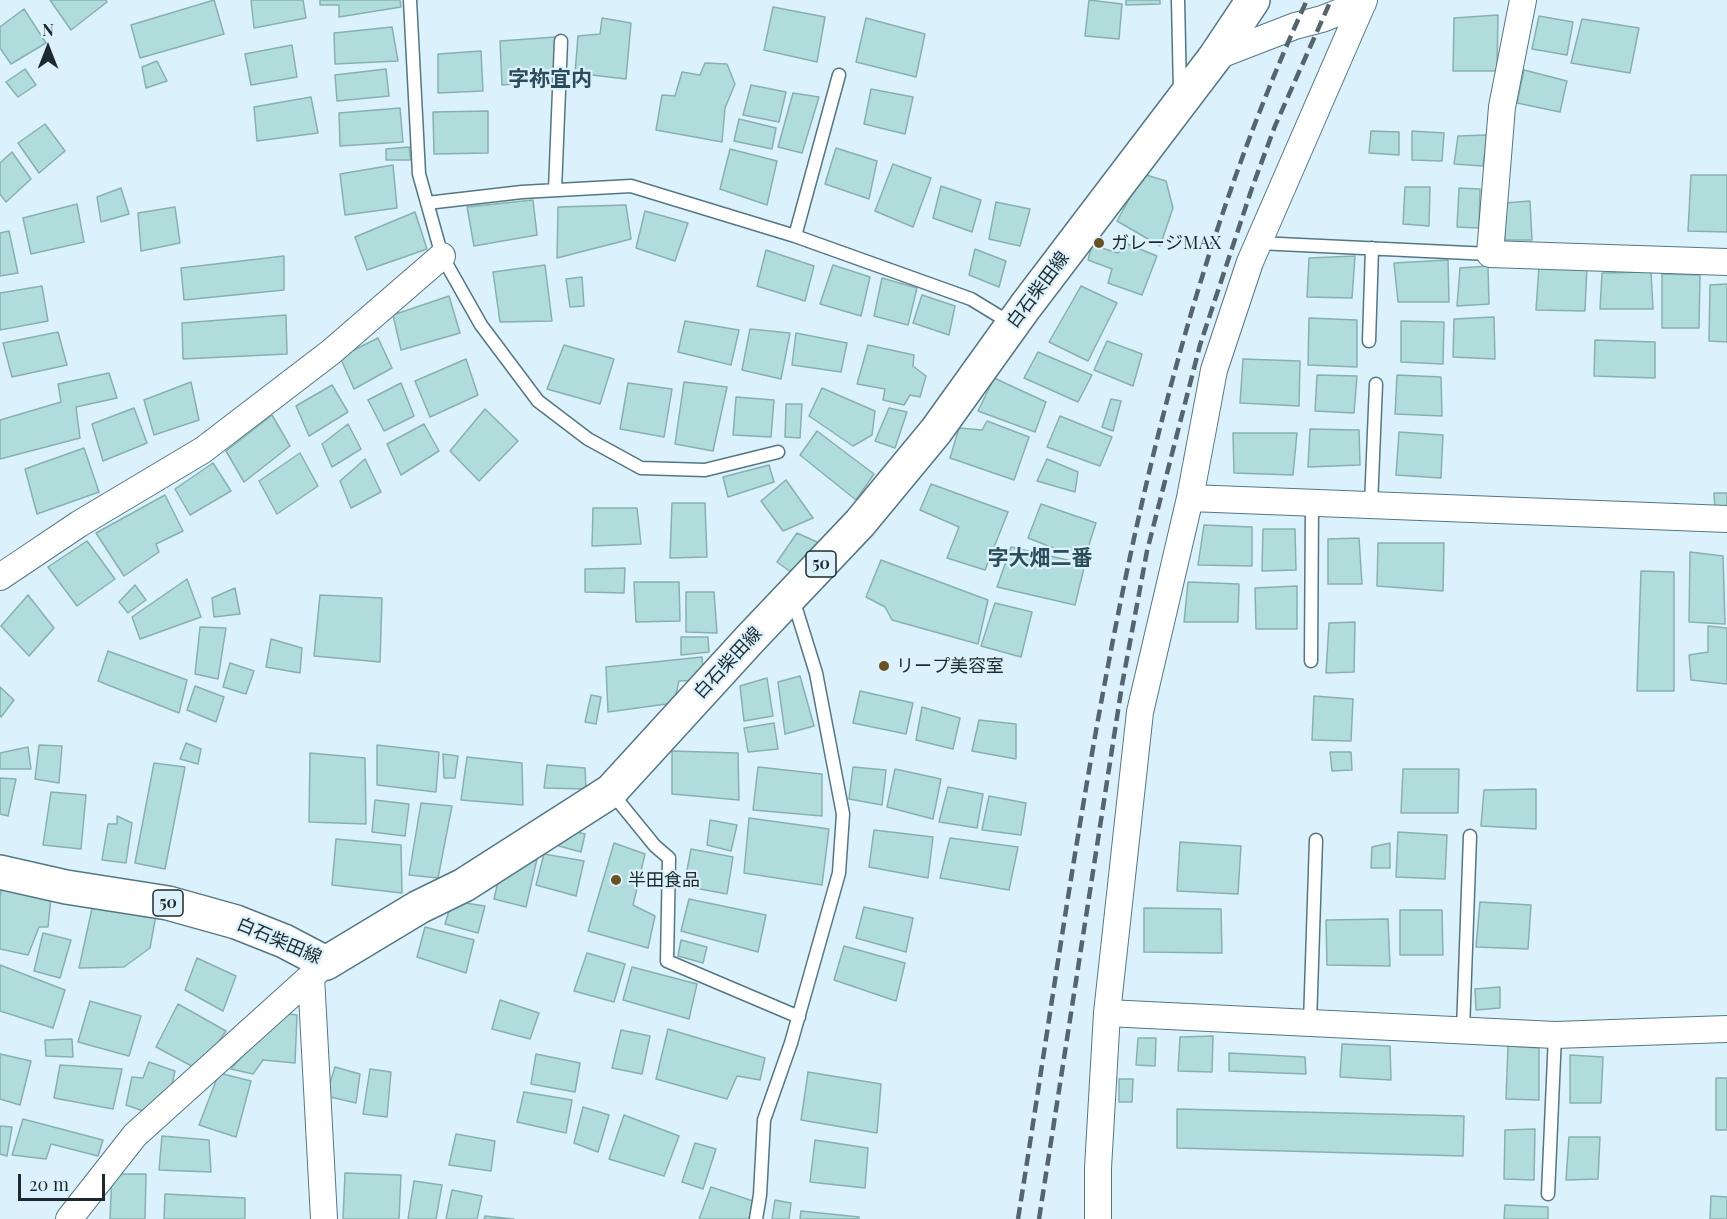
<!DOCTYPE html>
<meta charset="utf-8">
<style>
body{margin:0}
#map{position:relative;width:1727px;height:1219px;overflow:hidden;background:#dbf1fb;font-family:"Playfair Display",serif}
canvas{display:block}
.north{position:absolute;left:18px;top:18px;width:60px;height:60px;-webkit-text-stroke:4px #dbf1fb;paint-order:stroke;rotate:0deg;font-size:16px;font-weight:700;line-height:24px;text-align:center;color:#1c2a30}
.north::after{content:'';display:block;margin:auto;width:21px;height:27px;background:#1c2a30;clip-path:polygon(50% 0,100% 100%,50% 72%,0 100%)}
.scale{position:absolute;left:18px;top:1174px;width:87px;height:27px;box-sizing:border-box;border:3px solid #1c2a30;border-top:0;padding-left:8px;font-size:18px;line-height:21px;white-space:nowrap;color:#1c2a30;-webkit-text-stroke:4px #dbf1fb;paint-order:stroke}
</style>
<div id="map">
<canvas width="1727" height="1219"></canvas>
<div class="north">N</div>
<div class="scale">20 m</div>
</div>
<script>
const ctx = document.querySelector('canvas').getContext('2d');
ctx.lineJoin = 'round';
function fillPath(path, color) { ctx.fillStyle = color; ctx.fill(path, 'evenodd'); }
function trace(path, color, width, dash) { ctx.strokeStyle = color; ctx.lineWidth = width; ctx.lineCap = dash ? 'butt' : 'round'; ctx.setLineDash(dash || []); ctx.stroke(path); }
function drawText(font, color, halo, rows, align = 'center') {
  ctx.font = font + ' "Playfair Display","Noto Sans JP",serif'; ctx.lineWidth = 4.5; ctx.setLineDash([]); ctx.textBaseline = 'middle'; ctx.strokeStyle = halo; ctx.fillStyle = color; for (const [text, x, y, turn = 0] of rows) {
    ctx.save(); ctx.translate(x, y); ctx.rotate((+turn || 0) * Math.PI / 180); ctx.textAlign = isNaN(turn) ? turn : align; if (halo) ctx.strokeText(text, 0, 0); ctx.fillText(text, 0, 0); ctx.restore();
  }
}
const building = new Path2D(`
 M50,0H106L107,2L71,30Z
 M214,0L224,34L140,58L131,25Z
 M251,0H303L306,18L254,28Z
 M320,0H400L401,7L339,17V5H320Z
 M1089,0L1122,4L1119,39L1085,36Z
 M1126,0H1160V4L1126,5Z
 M773,7L825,17L817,62L764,50Z
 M24,9L46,43L11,64L0,48V27Z
 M1498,15L1497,71H1453L1454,18Z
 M1539,16L1573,22L1567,55L1532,49Z
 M602,18L631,23L626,79L575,73L578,36L600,34Z
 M866,18L925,34L916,77L856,62Z
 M1582,19L1639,28L1630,73L1571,63Z
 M392,27L398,61L335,64L334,33Z
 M555,37V81L502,85L500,41Z
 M292,45L297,77L251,85L245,54Z
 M481,51L483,91L438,93V54Z
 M157,61L167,81L146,88L142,67Z
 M705,63L727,64L735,84L725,108L722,142L656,130L662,95L675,96L682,72L700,75Z
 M25,69L36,85L18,97L6,82Z
 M386,69L389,96L337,101L335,75Z
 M1524,70L1567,81L1560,112L1517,103Z
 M751,85L786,92L779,122L743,115Z
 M871,89L913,97L905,134L864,124Z
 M793,93L819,97L802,153L778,147Z
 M311,97L318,133L257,141L254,107Z
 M400,108L403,142L340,146L339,113Z
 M488,111V153L434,154L433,112Z
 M739,119L776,128L772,149L734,141Z
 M45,124L65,151L39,173L18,143Z
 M1371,131L1399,132V155L1369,153Z
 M1412,131L1444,133L1442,161L1412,160Z
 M1487,135L1483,166L1454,164L1458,136Z
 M409,147L411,160H386V149Z
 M836,148L877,161L869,199L825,184Z
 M730,149L777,161L767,205L720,189Z
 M12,152L31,179L6,202L0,194V163Z
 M893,164L931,178L913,227L875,211Z
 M393,165L397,208L345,215L340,174Z
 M1143,174L1166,181L1173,208L1160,246L1117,221Z
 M1691,175H1727V232L1688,231Z
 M941,186L981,200L972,232L933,218Z
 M1405,187H1430L1429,226L1403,224Z
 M121,188L129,214L101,222L97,197Z
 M1459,188L1480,189L1479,228L1457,227Z
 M533,200L537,235L474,246L467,207Z
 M1530,201L1532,240H1505L1504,203Z
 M996,202L1030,209L1020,246L989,239Z
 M77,204L84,242L31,254L23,218Z
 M626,205L631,239L557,258L558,207Z
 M175,207L180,243L141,251L138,213Z
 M645,211L688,223L675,261L636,248Z
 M415,212L427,249L367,270L355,237Z
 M9,231L18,273L0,276V233Z
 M1125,243L1157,256L1142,295L1108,283L1112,269L1088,260L1092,245L1118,253Z
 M975,249L1006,261L999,287L969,275Z
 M766,250L814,266L805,301L757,286Z
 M284,256V290L184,300L181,268Z
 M1355,256L1352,298L1307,297L1309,258Z
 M1448,260L1449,302H1398L1394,263Z
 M545,265L552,321L500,322L493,272Z
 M833,265L870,277L861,316L820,304Z
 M1587,265L1585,311L1536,310L1539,266Z
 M1488,266L1489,304L1457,306L1460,268Z
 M1651,272L1653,309H1600L1602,273Z
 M1662,274L1700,275L1699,328H1662Z
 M582,277L584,306L570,307L566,279Z
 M882,278L917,288L908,325L874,316Z
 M1727,284V342L1709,341L1710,285Z
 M42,286L48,321L0,330V293Z
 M1081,286L1117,303L1088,361L1049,342Z
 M922,295L955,306L949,335L913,323Z
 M449,296L460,333L401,350L393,315Z
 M286,315L287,354L183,359L182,323Z
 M1494,317L1495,359L1453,357L1454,319Z
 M1309,318L1357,320V367L1308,365Z
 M685,321L739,330L731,365L678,352Z
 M1401,321L1444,322L1443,364L1401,362Z
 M750,329L790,333L781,379L742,370Z
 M58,332L67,365L12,377L3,343Z
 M796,333L847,343L841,372L792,365Z
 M378,338L392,368L354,389L340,357Z
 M1595,340L1655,342V378L1594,376Z
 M1107,341L1142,354L1133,386L1094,370Z
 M564,345L614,359L600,404L547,389Z
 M868,345L914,355L913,366L926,376L920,397L910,395L904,405L883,400L885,389L857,384Z
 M1038,352L1092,375L1078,402L1024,378Z
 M466,359L478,395L430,417L415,381Z
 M1243,359L1300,361L1299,406L1240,403Z
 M109,373L117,398L76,407L80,438L0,459V420L61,402L58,384Z
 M1317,375L1357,376L1354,413L1315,411Z
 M1397,375L1441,377L1442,416L1395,414Z
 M994,378L1046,402L1035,432L978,411Z
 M191,382L199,420L154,435L144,400Z
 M684,382L727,387L713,451L675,444Z
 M401,383L414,416L384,431L368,400Z
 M628,383L672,389L664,437L620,429Z
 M332,385L348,412L309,436L296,406Z
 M822,388L875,411L872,435L853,446L809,416Z
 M736,397L774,400L771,437L733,435Z
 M1111,399L1121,401L1113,431L1102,427Z
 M786,404H802L800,438L785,437Z
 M134,408L147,443L103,461L92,424Z
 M889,408L907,412L895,448L875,441Z
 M485,409L518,441L479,481L450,451Z
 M272,415L290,446L244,482L226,451Z
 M1060,416L1112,437L1100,466L1047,447Z
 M987,421L1029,437L1014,480L950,458L959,428L982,430Z
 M348,424L361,449L332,467L322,444Z
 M424,424L439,451L401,475L387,444Z
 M1310,429L1359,430L1360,465L1308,467Z
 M817,431L874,474L856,500L800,455Z
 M1399,432L1443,435L1441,478L1396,475Z
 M1233,433H1297L1293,475L1234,473Z
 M84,448L99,492L37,514L25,469Z
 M300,453L318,486L277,514L259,481Z
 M365,459L381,492L351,508L340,481Z
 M1047,459L1078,472L1075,492L1037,481Z
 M213,463L231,491L190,515L175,489Z
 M769,465L774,482L728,497L723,477Z
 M786,480L813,518L783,531L761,501Z
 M931,484L1008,512L985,570L947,558L959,527L920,510Z
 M1714,493H1727V511H1715Z
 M165,495L183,531L156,544L159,552L124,576L96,533Z
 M672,503H705L707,557L670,558Z
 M1041,504L1096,523L1084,560L1028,538Z
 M593,508H637L641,544L592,546Z
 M1204,525L1252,527V566L1198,565Z
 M1263,529H1295L1296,570L1262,571Z
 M797,533L826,546L795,575L777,562Z
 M1359,538L1362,584H1328V539Z
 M87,541L115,579L77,606L48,567Z
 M1378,543H1444L1443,591L1377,586Z
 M1011,547L1085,564L1075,605L997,587Z
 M1690,552L1723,556L1725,624L1689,622Z
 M881,560L988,600L978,644L892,620L885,607L866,597Z
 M625,568L624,593L585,592V569Z
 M1641,571L1674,572V691H1637Z
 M187,579L201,617L140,639L132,617Z
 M634,582H679L680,621L636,622Z
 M1188,582L1239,584L1238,622H1184Z
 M135,585L146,600L128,613L119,602Z
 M1297,586V629H1256L1255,588Z
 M235,588L240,614L214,617L212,598Z
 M686,592H714L717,633L686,632Z
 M28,595L54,628L29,656L1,626Z
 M320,595L382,598L380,662L314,656Z
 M995,603L1032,612L1021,657L981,646Z
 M1355,622L1354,672L1326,673L1329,623Z
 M1708,626L1727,628V684L1691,680L1689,655L1708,652Z
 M200,627L226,628L218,679L195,674Z
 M681,637H708L709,652L681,655Z
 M271,639L302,648L300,673L266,667Z
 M108,651L187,680L179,713L98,681Z
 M702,657L704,680L679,681L674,703L608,712L606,667Z
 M230,663L254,671L246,694L223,687Z
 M800,676L814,726L785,734L778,682Z
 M767,678L773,716L744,721L740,686Z
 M195,686L224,697L216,722L187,710Z
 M0,687L14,700L1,717L0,716Z
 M860,691L913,703L906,734L853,723Z
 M591,695L601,697L596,724L585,722Z
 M1314,696L1353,699L1351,741L1312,740Z
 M922,707L960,718L953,749L916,740Z
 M979,720L1016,724V759L972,751Z
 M774,723L778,749L748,752L744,728Z
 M186,743L201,749L198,764L180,759Z
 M39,745L62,746L59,783L35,779Z
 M377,745L439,752L436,792L377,785Z
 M28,747L31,769H0V753Z
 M672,751L738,753L739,800L672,794Z
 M1330,752H1351L1352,770L1332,771Z
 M310,753L365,758L366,824L309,822Z
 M443,754L458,756L455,778H444Z
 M467,757L522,763L523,805L461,800Z
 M154,763L185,767L165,869L135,863Z
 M547,765L585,768L586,789L544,788Z
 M758,767L822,774V816L753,810Z
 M853,767L886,770L882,805L849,799Z
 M895,769L941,779L933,819L887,807Z
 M1403,769H1459L1458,813H1401Z
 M0,778L16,779L8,816L0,814Z
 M948,787L983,794L977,828L939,822Z
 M1536,789V829L1481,826L1484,790Z
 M51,792L86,795L81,849L43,845Z
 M989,796L1026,803L1021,835L982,830Z
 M375,800L409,804L405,836L372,832Z
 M421,803L452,806L438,878L409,875Z
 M117,816L132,823L126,863L102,860L108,824H117Z
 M749,818L829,829L822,885L744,873Z
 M710,820L737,825L731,851L707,845Z
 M564,829L585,834L581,852L559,846Z
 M874,830L933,837L928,878L869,867Z
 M1398,832L1447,835L1445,879L1396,877Z
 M950,838L1018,847L1009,890L940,878Z
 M336,839L401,845L402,893L332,885Z
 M1180,842L1241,846L1238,894L1177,891Z
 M614,843L645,854L633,905L655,916L648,948L588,931Z
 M1390,843V868H1371L1372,847Z
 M691,849L733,857L727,894L684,886Z
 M544,854L584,861L576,896L536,885Z
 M537,859L526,907L494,899L500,873Z
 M2,886L51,897L48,927H39L28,955L0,949V896Z
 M689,899L766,915L758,952L681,931Z
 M452,901L485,906L478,933L445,924Z
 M1480,902L1531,905L1528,949L1476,947Z
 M93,904L156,915L150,948L124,967L79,968Z
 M864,907L913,918L906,952L856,938Z
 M1144,908L1221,909L1222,953L1144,952Z
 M1400,910H1442L1443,955H1400Z
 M1388,919L1390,966L1327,965L1326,920Z
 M425,927L474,940L466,973L417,957Z
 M43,933L71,940L60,978L34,971Z
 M681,940L707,947L703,963L678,956Z
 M844,946L905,963L896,1001L834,980Z
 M587,953L625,964L614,1002L574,991Z
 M197,958L236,976L223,1011L185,990Z
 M0,965L65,990L53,1028L0,1011Z
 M632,967L697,984L689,1019L623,1000Z
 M1500,987V1008L1476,1010L1475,989Z
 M500,1000L539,1013L530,1039L492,1029Z
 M90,1001L141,1016L129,1056L78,1042Z
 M178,1004L226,1031L199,1070L156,1047Z
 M281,1013L297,1015L295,1063L263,1060L253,1074L231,1069Z
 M668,1029L765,1058L760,1080L737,1076L727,1099L656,1079Z
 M621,1030L650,1036L642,1074L612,1068Z
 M1213,1036L1212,1072L1178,1071L1180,1037Z
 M1138,1038H1156L1155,1066L1136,1065Z
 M72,1039L73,1057L46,1056L45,1040Z
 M1342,1044L1390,1046L1391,1080L1340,1077Z
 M1508,1046L1539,1048V1100L1506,1099Z
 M1229,1053L1305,1057L1306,1074L1229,1071Z
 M0,1054L31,1061L20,1105L0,1099Z
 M536,1054L580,1063L575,1092L531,1084Z
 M1570,1055L1603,1057L1601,1103H1570Z
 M149,1062L175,1071L170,1093L146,1112L126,1105L132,1077L143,1078Z
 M60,1065L122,1069L113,1109L54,1098Z
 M335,1067L360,1074L356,1103L326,1096Z
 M370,1069L391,1072L387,1117L363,1114Z
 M808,1072L881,1084L877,1133L801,1120Z
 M219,1073L251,1081L236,1137L199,1125Z
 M1716,1078H1727V1130H1716Z
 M1119,1079H1133L1132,1102H1119Z
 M524,1092L572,1100L566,1133L517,1122Z
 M583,1107L609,1115L598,1152L574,1143Z
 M1177,1109L1464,1116L1463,1156L1177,1148Z
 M624,1115L679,1136L664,1176L609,1159Z
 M23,1119L103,1140L98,1156L51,1144L46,1159L12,1155Z
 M0,1126L12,1127L7,1156L0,1154Z
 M1535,1129L1534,1180L1504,1179L1505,1130Z
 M456,1134L495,1141L491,1171L449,1165Z
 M162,1136L209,1140L211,1172L159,1170Z
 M1569,1137H1600L1598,1179L1566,1180Z
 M815,1140L868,1148L865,1188L810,1182Z
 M695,1143L716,1149L703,1189L682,1182Z
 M345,1173L401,1175L399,1219H343Z
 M112,1174H146L145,1219H110Z
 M414,1181L442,1185L436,1219H408Z
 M711,1187L753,1201L749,1219H699Z
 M452,1190L482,1196L477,1219H446Z
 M165,1194L245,1198V1219H164Z
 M1711,1196L1727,1197V1219H1710Z
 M775,1200L791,1203L789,1219H772Z
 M1505,1205L1548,1207V1219H1504Z
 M801,1211L859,1217V1219H800Z
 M485,1216L514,1219H484Z`);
fillPath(building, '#b1dcdc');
trace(building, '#87b1b1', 1.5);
const lane = new Path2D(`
 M410,0L419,174L442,256L481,325L538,401L588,439L641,468L705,470L778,452
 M1178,0L1180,92
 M555,190L561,41
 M427,203L522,192L631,186L795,236L971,299L1012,324
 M795,236L839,75
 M1258,243L1490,254
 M1369,341L1372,248
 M1371,505L1376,384
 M1311,661L1312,503
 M611,792L655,846L669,858L667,961L799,1017
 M1310,1023L1316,840
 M1463,1030L1470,836
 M1548,1194L1555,1035
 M756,1219L760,1195L764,1120L791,1043L839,873L843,814L816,673L793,599`);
const street = new Path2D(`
 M1523,0L1502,107L1490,254L1727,262
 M1215,57L1295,26L1322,19L1363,3
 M1190,498L1727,519
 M0,577L79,524L203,450L331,352L442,256
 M311,976L324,1219
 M1107,1013L1555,1035L1727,1029
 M69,1219L135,1135L326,963
 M1098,1219V1168L1107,1013L1140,712L1190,498L1214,370L1250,262L1364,0`);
const primary = new Path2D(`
 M0,872L66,887L168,903L236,922L284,941L326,963L419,907L464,885L611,791L750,639L860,523L936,431L1025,307L1215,57L1253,0`);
trace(lane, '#547786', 15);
trace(street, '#547786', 28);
trace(primary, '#547786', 36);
trace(lane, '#fff', 12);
trace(street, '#fff', 26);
trace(primary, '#fff', 33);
trace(new Path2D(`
 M1018,1219C1084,807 1131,383 1307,0
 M1039,1219L1122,685L1147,551L1200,345L1252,188L1275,126L1331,0`), '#55656d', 4.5, [12, 6]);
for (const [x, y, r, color] of [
 [1099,243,6,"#6c5123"],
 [884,666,6,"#6c5123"],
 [616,880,6,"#6c5123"]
]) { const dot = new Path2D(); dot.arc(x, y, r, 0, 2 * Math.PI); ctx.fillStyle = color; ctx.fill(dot); trace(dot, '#dbf1fb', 2); }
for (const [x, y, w] of [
 [821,564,30],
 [168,903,30]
]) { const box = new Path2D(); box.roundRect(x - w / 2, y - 13, w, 26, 4.5); ctx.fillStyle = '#dbf1fb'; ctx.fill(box); trace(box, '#1c2a30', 1.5); }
drawText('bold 16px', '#1c2a30', null, [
 ["50",821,564],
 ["50",168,903]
]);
drawText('18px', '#1c2a30', '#dbf1fb', [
 ["ガレージMAX",1111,243],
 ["リープ美容室",896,666],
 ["半田食品",628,880]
], 'left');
drawText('18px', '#1c2a30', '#dbf1fb', [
 ["白石柴田線",1038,290,-53],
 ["白石柴田線",728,663,-47],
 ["白石柴田線",279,941,23]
]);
drawText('bold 21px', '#2b4d5a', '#dbf1fb', [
 ["字祢宜内",550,79],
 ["字大畑二番",1040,558]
]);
</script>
